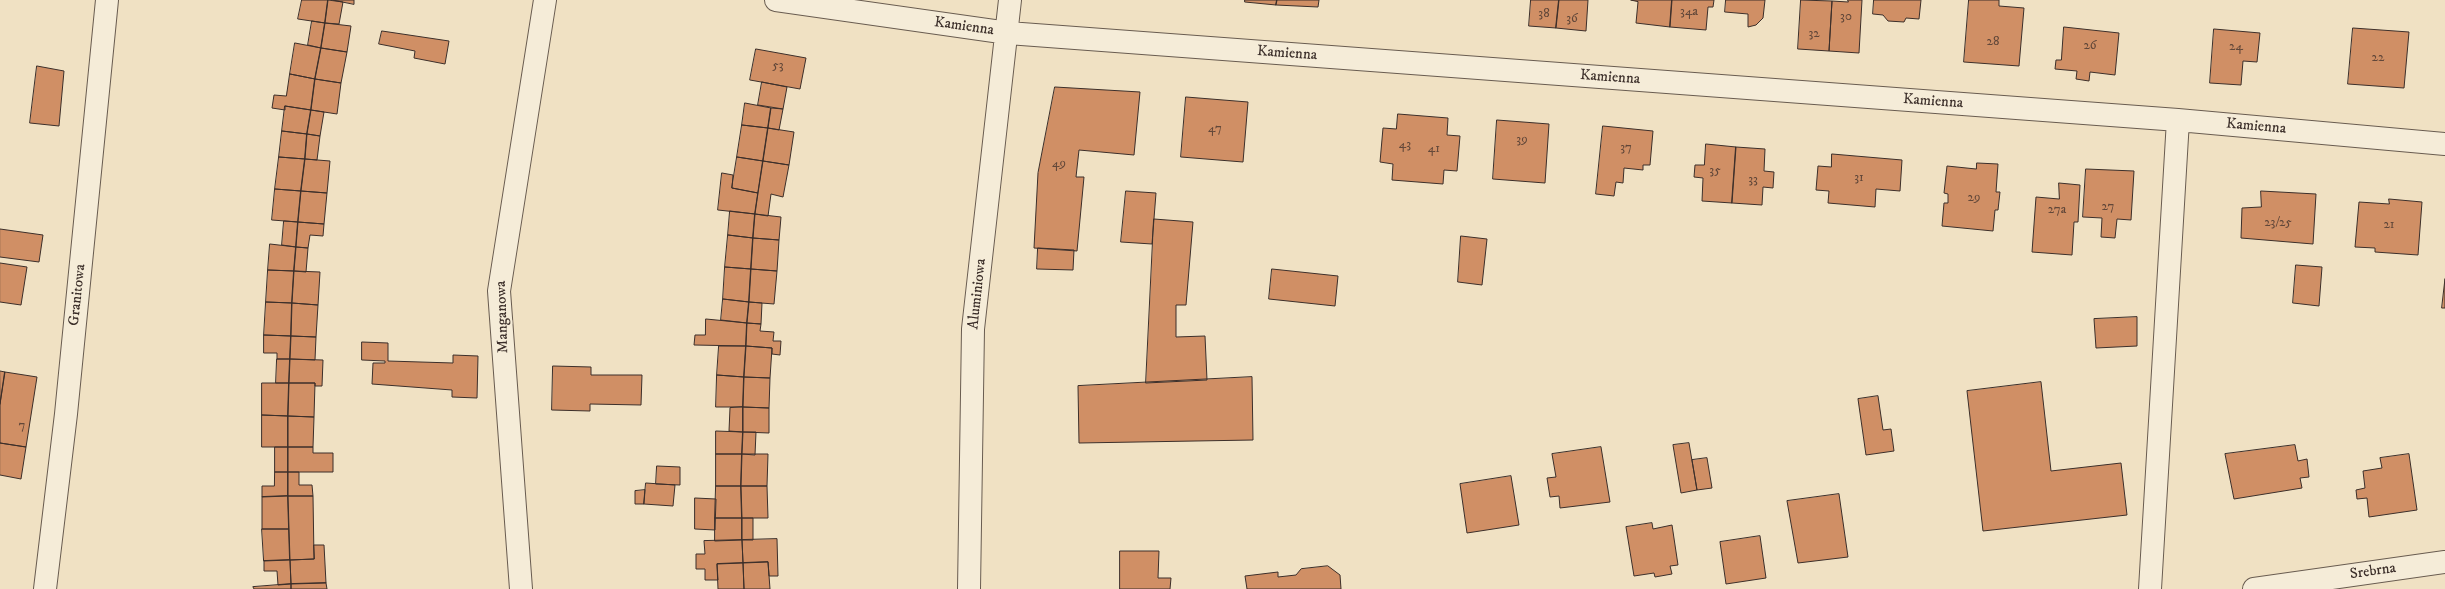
<!DOCTYPE html>
<style>
body{margin:0}
canvas{display:block;background:#f0e1c3}
</style>
<canvas width="2445" height="589"></canvas>
<script>
const ctx = document.querySelector('canvas').getContext('2d');
ctx.lineJoin = 'round';
function fillPath(path, color) { ctx.fillStyle = color; ctx.fill(path, 'evenodd'); }
function trace(path, color, width, dash) { ctx.strokeStyle = color; ctx.lineWidth = width; ctx.lineCap = dash ? 'butt' : 'round'; ctx.setLineDash(dash || []); ctx.stroke(path); }
function drawText(font, color, halo, rows, align = 'center') {
  ctx.font = font + ' "IM FELL DW Pica",serif'; ctx.lineWidth = 4; ctx.setLineDash([]); ctx.textBaseline = 'middle'; ctx.strokeStyle = halo; ctx.fillStyle = color; for (const [text, x, y, turn = 0] of rows) {
    ctx.save(); ctx.translate(x, y); ctx.rotate((+turn || 0) * Math.PI / 180); ctx.textAlign = isNaN(turn) ? turn : align; if (halo) ctx.strokeText(text, 0, 0); ctx.fillText(text, 0, 0); ctx.restore();
  }
}
const building = new Path2D(`
 M302,0H328L325,23L298,19Z
 M328,0L343,2L339,24L325,23Z
 M333,0H354V4Z
 M1245,0H1277L1276,5L1245,2Z
 M1277,0H1319L1318,7L1276,5Z
 M1531,0H1559L1556,28L1529,26Z
 M1559,0H1588L1586,31L1556,28Z
 M1631,0H1672L1670,27L1636,23L1638,2Z
 M1672,0H1714L1713,7H1708L1706,30L1670,27Z
 M1726,0H1765L1763,18L1756,25L1748,27V14L1725,12Z
 M1801,0L1832,1L1829,51L1798,49Z
 M1848,0H1862L1859,53L1829,51L1832,1L1848,2Z
 M1874,0H1921L1919,19L1906,18L1904,22L1888,21L1883,15L1873,14Z
 M1969,0H1999V6L2024,8L2019,66L1964,62Z
 M312,21L325,23L321,48L308,45Z
 M325,23L351,26L347,52L321,48Z
 M2064,27L2119,33L2115,75L2090,72L2089,81L2076,79L2077,71L2055,69L2056,60H2061Z
 M2353,28L2409,32L2404,88L2348,84Z
 M2214,29L2260,33L2257,62L2243,61L2241,85L2210,83Z
 M382,31L449,41L445,64L414,58L415,51L379,44Z
 M295,43L321,48L315,79L290,74Z
 M321,48L347,52L341,83L315,79Z
 M756,49L806,58L800,89L750,80Z
 M37,66L64,71L59,126L30,123Z
 M290,74L315,79L311,110L285,106V110L272,108L274,95L286,96Z
 M315,79L341,83L337,114L311,110Z
 M762,82L787,87L783,109L758,105Z
 M1055,87L1140,92L1134,155L1079,150L1076,177H1084L1077,251L1034,248L1038,173Z
 M1186,97L1248,102L1243,162L1181,157Z
 M745,103L771,108L768,128L742,125Z
 M285,106L311,110L307,134L282,131Z
 M771,108L783,109L779,130L768,128Z
 M311,110L324,112L320,136L307,134Z
 M1398,114L1448,118L1447,135L1460,136L1457,171L1444,170L1443,184L1392,180L1393,164L1380,162L1383,128L1396,129Z
 M1497,120L1549,124L1545,183L1493,179Z
 M742,125L768,128L763,161L737,157Z
 M1603,126L1653,131L1650,165H1643V170L1624,168L1623,183L1616,182L1614,196L1596,194Z
 M768,128L794,132L789,165L763,161Z
 M282,131L307,134L305,159L279,157Z
 M307,134L320,136L317,160L305,159Z
 M1706,144L1736,147L1732,203L1702,201L1703,178L1694,177L1695,165H1704Z
 M1736,147L1765,149L1764,171L1774,172L1773,188L1763,187L1762,205L1732,203Z
 M1832,154L1902,160L1900,191L1876,189L1875,207L1828,203L1829,191L1816,190L1818,166L1831,167Z
 M279,157L305,159L301,191L275,189Z
 M737,157L763,161L758,193L732,188Z
 M305,159L330,161L327,193L301,191Z
 M763,161L789,165L783,197L771,194L768,216L755,214Z
 M1977,163L1998,164L1996,192H2000L1998,210H1995L1993,231L1942,226L1944,203H1948V194L1944,193L1947,166L1976,169Z
 M2086,169L2134,171L2131,220L2117,219L2115,238L2101,237L2102,218L2083,217Z
 M722,173L733,175L732,188L758,193L755,214L718,210Z
 M2059,183L2080,185L2078,222H2074L2072,255L2032,252L2036,197L2059,199Z
 M275,189L301,191L298,222L272,220Z
 M301,191L327,193L324,224L298,222Z
 M1126,191L1156,193L1152,244L1121,242Z
 M2261,191L2316,194L2313,244L2241,238L2242,208L2261,207Z
 M2389,199L2422,202L2418,255L2375,252V248L2355,247L2359,202L2389,204Z
 M730,211L755,214L753,238L728,235Z
 M755,214L781,217L779,240L753,238Z
 M1154,219L1193,222L1186,305H1176V337L1205,336L1207,380L1146,383Z
 M284,221L298,222L296,247L282,245Z
 M298,222L324,224L323,236L310,235L308,248L296,247Z
 M0,229L43,235L39,262L0,257Z
 M728,235L753,238L751,269L725,267Z
 M1461,236L1487,239L1482,285L1458,282Z
 M753,238L779,240L777,271L751,269Z
 M270,244L296,247L294,271L268,270Z
 M296,247L308,248L306,272L294,271Z
 M1038,248L1074,250L1073,270L1037,269Z
 M0,263L27,267L21,305L0,302Z
 M2296,265L2322,267L2319,306L2293,303Z
 M725,267L751,269L749,302L723,299Z
 M751,269L777,271L774,304L749,302Z
 M1272,269L1338,276L1335,306L1269,299Z
 M268,270L294,271L292,303L266,302Z
 M294,271L320,272L318,305L292,303Z
 M2445,279V308H2442Z
 M723,299L749,302L747,323L721,320Z
 M266,302L292,303L291,336L264,335Z
 M749,302L762,303L761,324L747,323Z
 M292,303L318,305L316,337L291,336Z
 M2137,317V346L2096,348L2094,319Z
 M706,319L747,323L746,346L694,345L695,335H705Z
 M747,323L761,324L760,331L774,332L773,341H781L780,355L772,354V348L746,346Z
 M264,335L291,336L290,359H277V353H264Z
 M291,336L316,337L315,360L290,359Z
 M362,342L388,343V361L453,363V355L478,356L477,398L452,397V390L372,384L373,363H385V361L362,360Z
 M719,346H746L744,377L717,375Z
 M746,346L772,348L770,378L744,377Z
 M277,359H290L289,383H276Z
 M290,359L323,360L322,386H315V383H289Z
 M553,366L591,367V375H642L641,405L590,404V411L552,410Z
 M0,371L5,372L0,404Z
 M5,372L37,377L26,447L0,443V404Z
 M717,375L744,377L743,407H716Z
 M744,377L770,378L769,408L743,407Z
 M1252,377L1253,440L1079,443L1078,386Z
 M2041,382L2051,471L2121,463L2127,515L1983,531L1967,391Z
 M262,383H289L288,416L262,415Z
 M289,383H315L314,417L288,416Z
 M1878,396L1883,430L1891,429L1894,451L1866,455L1858,399Z
 M743,407L769,408V433L743,432Z
 M743,407V432L729,431L730,408Z
 M262,415L288,416V447H262Z
 M288,416L314,417L313,447H288Z
 M716,431L743,432L742,454H716Z
 M743,432H756L755,455L742,454Z
 M0,443L26,447L21,479L0,475Z
 M1689,443L1697,490L1681,493L1673,445Z
 M2295,445L2298,461L2307,459L2309,477L2300,478L2302,488L2234,499L2225,454Z
 M275,447H288V472H275Z
 M288,447H313V453H333V472H288Z
 M1601,447L1610,502L1560,508L1559,496L1550,497L1547,478L1556,477L1552,454Z
 M716,454H742L741,486H716Z
 M742,454H768L767,486H741Z
 M2409,454L2417,510L2369,517L2367,498L2357,499L2356,490L2365,488L2363,471L2382,468L2380,458Z
 M1707,458L1712,488L1697,490L1692,460Z
 M657,466L680,467V485L656,484Z
 M275,472H288V496L262,497V486H274Z
 M288,472H299V485H312L313,496H288Z
 M1511,476L1519,525L1467,533L1460,484Z
 M646,483L675,485L673,506L644,504Z
 M716,486H741L742,518H715Z
 M741,486H767L768,518H742Z
 M645,490L644,504H635V491Z
 M1839,494L1848,557L1798,563L1787,501Z
 M288,496H313L314,559L290,560Z
 M288,496L289,529H262V497Z
 M695,498L716,499L715,530L695,529Z
 M715,518H742V540L715,541Z
 M742,518H753V540H742Z
 M1652,523L1653,529L1672,525L1678,565L1670,566L1672,574L1655,577L1654,573L1634,576L1626,527Z
 M262,529H289L290,560L264,561Z
 M1760,536L1766,578L1726,584L1720,542Z
 M777,539L778,576H769L768,562L743,563L742,540Z
 M742,540L743,563L717,564L718,580H705V569H696V554H705L704,541Z
 M314,545H324L326,583L291,584L290,560L314,559Z
 M1120,551H1159L1158,578H1171L1170,589H1120Z
 M290,560L291,584L278,585L277,571H264V561Z
 M768,562L770,589H744L743,563Z
 M743,563L744,589H718L717,564Z
 M1328,566L1340,575L1341,589H1247L1245,576L1278,572V577L1296,575L1301,569Z
 M326,583L327,589H291V584Z
 M291,584V589H254L253,587Z`);
fillPath(building, '#d08f65');
trace(building, '#3c2f2a', 1);
const street = new Path2D(`
 M776,0L1008,33L2178,120L2445,144
 M45,589L66,414L107,0
 M521,589L499,291L545,0
 M969,589L973,329L1010,0
 M2150,589L2178,120
 M2254,589L2445,562`);
trace(street, '#695c50', 24);
trace(street, '#f5ecd8', 22);
drawText('13px', '#614739', null, [
 ["34a",1689,12],
 ["38",1544,14],
 ["30",1846,17],
 ["36",1572,19],
 ["32",1814,34],
 ["28",1993,42],
 ["26",2090,46],
 ["24",2236,47],
 ["22",2378,58],
 ["53",778,66],
 ["47",1215,129],
 ["39",1522,140],
 ["43",1405,145],
 ["37",1626,148],
 ["41",1434,149],
 ["49",1059,164],
 ["35",1715,171],
 ["31",1859,178],
 ["33",1753,180],
 ["29",1974,198],
 ["27",2108,207],
 ["27a",2057,210],
 ["23/25",2278,223],
 ["21",2389,225],
 ["7",22,426]
]);
drawText('15px', '#3c2f2a', '#f5ecd8', [
 ["Kamienna",964,27,8],
 ["Kamienna",1287,54,4],
 ["Kamienna",1610,78,4],
 ["Kamienna",1933,102,4],
 ["Kamienna",2256,127,5],
 ["Aluminiowa",978,294,-84],
 ["Granitowa",78,295,-84],
 ["Manganowa",503,317,-92],
 ["Srebrna",2373,572,-8]
]);
</script>
